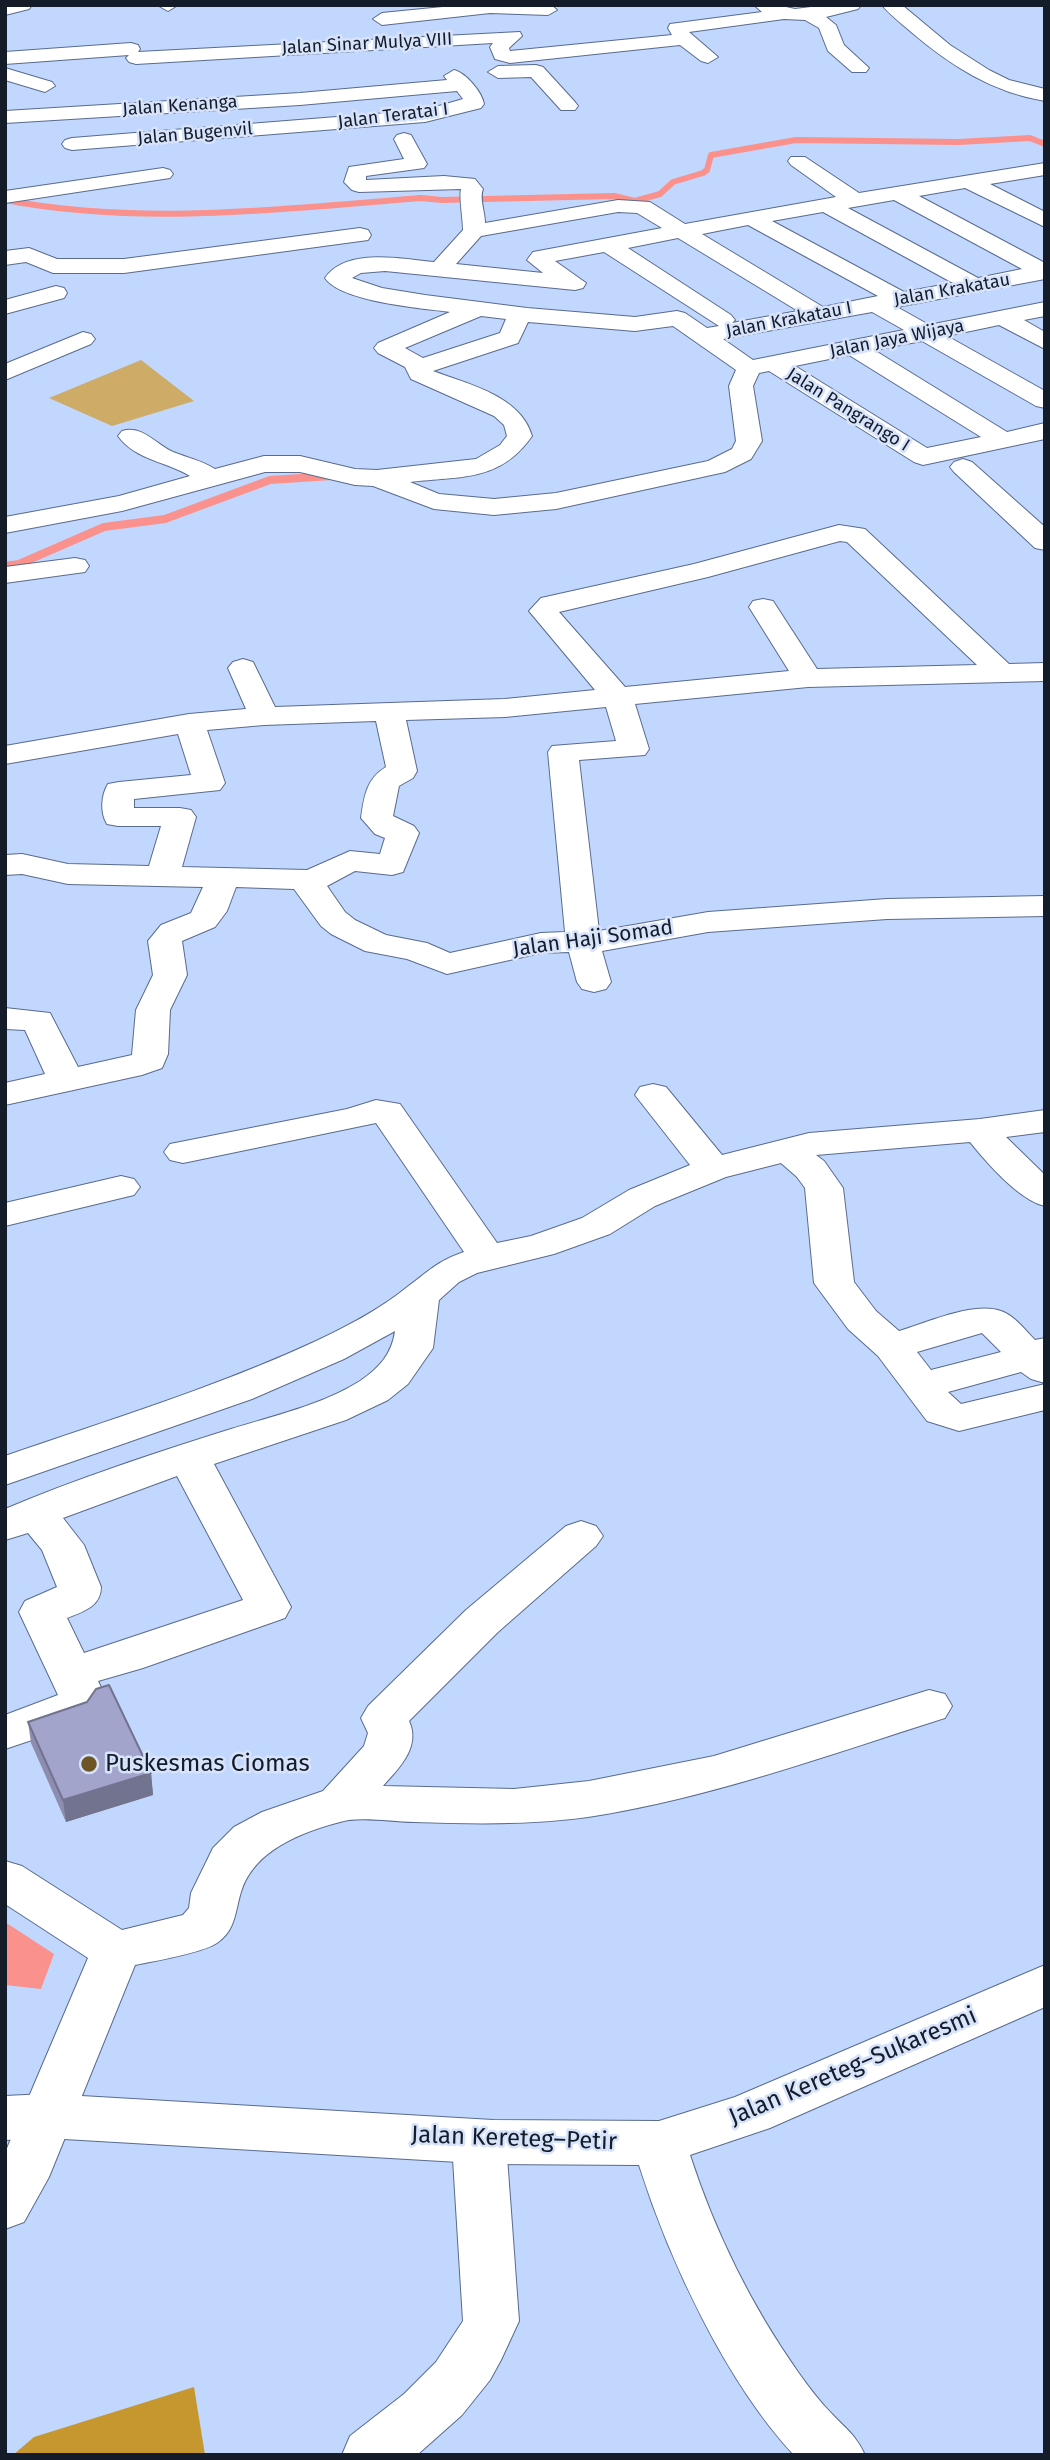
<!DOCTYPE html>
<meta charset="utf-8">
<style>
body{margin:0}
#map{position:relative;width:1050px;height:2460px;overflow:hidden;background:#c2d7fd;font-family:"Fira Sans",sans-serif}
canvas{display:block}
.frame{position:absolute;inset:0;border:7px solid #141b29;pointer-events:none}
</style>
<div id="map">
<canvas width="1050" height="2460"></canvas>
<div class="frame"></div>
</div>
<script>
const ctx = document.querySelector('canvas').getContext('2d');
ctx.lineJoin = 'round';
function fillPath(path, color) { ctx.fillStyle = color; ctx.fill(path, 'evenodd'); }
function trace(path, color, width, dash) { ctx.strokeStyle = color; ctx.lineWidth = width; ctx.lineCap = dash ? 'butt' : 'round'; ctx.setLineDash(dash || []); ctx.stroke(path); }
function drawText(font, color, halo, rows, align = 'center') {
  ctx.font = font + ' "Fira Sans",sans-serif'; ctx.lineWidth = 5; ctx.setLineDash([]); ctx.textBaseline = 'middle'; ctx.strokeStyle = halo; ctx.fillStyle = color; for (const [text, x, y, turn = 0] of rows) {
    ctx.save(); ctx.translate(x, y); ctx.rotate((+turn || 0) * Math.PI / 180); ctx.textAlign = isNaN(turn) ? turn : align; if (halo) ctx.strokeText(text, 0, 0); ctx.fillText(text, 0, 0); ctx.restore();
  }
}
fillPath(new Path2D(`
 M141,360L194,401L112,426L49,398Z`), '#ceab66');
fillPath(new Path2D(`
 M194,2387L205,2455H13L34,2437Z`), '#c6972f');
fillPath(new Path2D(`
 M5,1922L54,1954L41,1989L5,1985Z`), '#fa918c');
trace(new Path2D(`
 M5,200C140,226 285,209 421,198L442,200L614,196L635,201L660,194L673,182L703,173L707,170L711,155L796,140L959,142L1030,138L1045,144`), '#fa918c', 6);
trace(new Path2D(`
 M5,566L19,564L104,527L165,519L270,480L332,476`), '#fa918c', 8);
const minor = new Path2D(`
 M5,5H32L29,9L5,15Z
 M178,5L168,11L159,6V5Z
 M463,5H551L557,10L548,15L490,13L382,25L373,19L382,13Z
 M754,5H777L795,9L827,5H861L858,9L826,17L836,25L844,45L869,68L866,72H852L828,51L819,28L805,20L784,19L689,32L718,57L708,63L701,61L680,45L510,63L495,59L490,47L493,43L136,64L129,62L126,58L129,55L5,64V52L131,43L138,45L140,49L138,52L520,32L522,36L509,48L510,51L672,35L668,28L670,24L762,12Z
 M882,5H902L950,45L989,70L1009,80L1045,89V101C992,92 951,66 910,31C901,23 890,15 882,5Z
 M536,65L543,67L575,102L578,106L575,110H561L531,77L498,78L488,72L498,66Z
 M5,68L52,82L55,86L45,92L5,80Z
 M454,70C466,73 482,92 484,104L481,108L425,122L72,150L65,148L62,144L65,140L72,138L425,110L463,99L457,91L300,105L5,123V111L300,93L447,80L444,76Z
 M404,133L411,135L427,164L424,168L366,176V180L444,176L475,179L483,189C479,198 485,212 485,223L618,200L650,202L685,224L836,197L791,165L788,161L791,157H805L859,193L1045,163V175L990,184L1045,212V227L965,188L919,196L1045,263V279L897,307L929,325L1045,302V316L1024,320L1045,332V349L999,325L947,336L1045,391V408L1036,406L922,341L874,350L1007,432L1045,423V439L923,465L914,462L769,371L759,373L753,386L762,441L751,459L725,472L556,509L494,515L434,509L373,486L355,485L300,472H265L122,511L5,533V517L119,496L190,476C168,462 135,460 118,436L122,431C143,425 155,444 173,452C188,458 201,460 215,469L264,456H300L355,469L377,470L476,459L500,445L507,436L504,425L494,416L411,379L405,367L378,353L374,348L378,343L450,312C422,308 341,302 325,278C346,247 402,259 434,262L463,230C463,219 459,197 461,189L359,192L352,190L344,182L349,167L404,159L394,139L397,135ZM894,200L1022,269L978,278L848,208ZM618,212L637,213L662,228L533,252L527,260L543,273L456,264L481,236ZM823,212L953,283L904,292L772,221ZM748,225L878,296L823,307L702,234ZM678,238L798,311L732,323L735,320L731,315L628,248ZM604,252L719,326L707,328L685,313L677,311L635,317L527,308L425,295L382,288L352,278L361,273L385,271L575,290L583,288L586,283L555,261ZM872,312L904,330L753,360L723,339ZM481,316L506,319L500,333L423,358L405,348ZM528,322L635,331L673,326L736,370L729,386L736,441L732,449L708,461L556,493L494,499L439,494L410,482C461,476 500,482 532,436C521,396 468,384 433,371L518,343ZM849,355L981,437L927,448L795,366Z
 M163,168L170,170L173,174L170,178L5,203V191Z
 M360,228L368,230L371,235L368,240L124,273H53L26,262L5,265V251L29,248L57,259H124Z
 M56,286L64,288L67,293L64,298L5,314V300Z
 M83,332L91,334L95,339L91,344L5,380V364Z
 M963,459L972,462L1045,527V550L1035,548L954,472L950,467L954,462Z
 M839,525L865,529L1009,664L1045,663V681L808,687L635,704L649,749L645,755L579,760L599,931L708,912L887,899L1045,896V916L887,919L708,932L602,951L611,982L606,989L594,992L582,989L577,982L569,952L541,953L447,974L407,959L365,951L331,934L321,926L294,889L236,887L227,911L215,927L182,941L187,975L170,1010L168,1054L162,1068L142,1075L5,1105V1083L45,1074L25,1030L5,1029V1008L50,1013L78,1067L132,1055L136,1010L153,975L148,941L161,925L191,913L203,887L68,884L22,874L5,875V855L22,854L68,864L149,866L161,826H118L107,824C100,813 101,795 108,784L119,782L191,775L178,734L5,764V746L189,714L246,709L228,668L233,662L243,659L253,662L275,707L505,699L595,690L529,611L541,598L694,564ZM840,541L847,542L977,665L817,669L773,601L763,599L753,601L749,607L789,671L625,687L559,612L708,577ZM606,707L616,741L552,746L548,752L565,932L541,933L450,953L427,943L386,935L355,920L345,912L327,886L355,871L392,875L403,872L419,833L414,826L393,816L399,786L413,778L417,771L406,720L505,717ZM376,721L386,767C366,779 364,797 361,818L375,834L385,838L380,854L350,851L307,870L182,867L196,817L191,810L180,808H134V799L220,790L225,783L207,730L264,725Z
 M75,558L85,560L89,566L85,572L5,583V567Z
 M653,1084L666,1087L722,1155L809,1133L980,1119L1045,1110V1132L1006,1137L1045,1175V1206C1019,1200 987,1163 970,1142L816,1155L824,1161L843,1188L854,1282L876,1311L899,1331C926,1323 974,1301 1001,1311C1015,1316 1025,1330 1035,1340L1045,1338V1383L1031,1379L1021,1372L948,1392L961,1404L1045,1384V1410L959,1431L927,1421L878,1356L848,1329L814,1283L805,1188L797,1177L781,1163L726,1177L655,1206L610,1234L554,1254L477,1273L459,1282L439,1300L433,1348L408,1384L388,1400L346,1420L214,1464L291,1607L285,1618L143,1668L98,1681L105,1696L89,1721L5,1749V1715L58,1695L19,1612L25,1601L57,1587L42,1550L28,1533L5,1540V1509C78,1478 155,1453 231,1429C273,1416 322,1405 360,1381C379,1368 392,1354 395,1331L344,1359L252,1399L5,1485V1456C109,1420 214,1388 314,1342C346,1327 379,1310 406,1288C428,1272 437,1261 464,1252L376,1123L183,1163L170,1160L164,1152L170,1144L347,1109L376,1100L400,1104L497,1243L531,1236L582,1218L629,1190L690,1165L635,1095L640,1087ZM982,1333L1001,1352L931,1370L917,1352ZM177,1476L243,1600L84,1653L67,1618C82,1612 101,1607 101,1587L84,1545L63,1518Z
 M121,1176L134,1179L140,1187L134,1195L5,1226V1203Z
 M581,1521L596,1526L603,1536L596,1546L498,1632L409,1721C421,1747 399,1768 383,1786L514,1789L589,1781L714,1756L929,1690L945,1694L952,1706L945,1718C828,1755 711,1798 588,1817C530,1825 473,1824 414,1822C393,1822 359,1816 340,1822C301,1832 253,1851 241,1892C235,1911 236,1930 217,1943C202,1953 155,1961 135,1965L49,2177L24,2222L5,2229V2153L88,1958L5,1904V1861L22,1866L122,1930L183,1915L189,1908L191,1893L213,1848L234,1827L262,1812L323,1791L364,1746L368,1733L361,1718L368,1706L466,1610L566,1526Z
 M479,2121L498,2127L506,2143L519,2321L501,2360L490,2380L462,2415L417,2455H342L350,2436L404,2394L436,2362L463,2321L452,2143L460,2127Z`);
const tertiary = new Path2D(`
 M1045,1965V2007L770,2128L690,2155C715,2232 751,2305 798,2372C808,2386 819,2401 832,2414C846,2429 856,2435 865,2455H794C726,2382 669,2260 639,2165L493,2164L47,2138L5,2140V2096L47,2094L493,2120L659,2121L735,2097Z`);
trace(minor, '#596b8d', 2);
trace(tertiary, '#596b8d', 2);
fillPath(minor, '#fff');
fillPath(tertiary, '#fff');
fillPath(new Path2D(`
 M28,1722L151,1773L153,1795L66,1822L31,1743Z`), '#8c8daf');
fillPath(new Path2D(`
 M151,1773L153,1795L66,1822L63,1800Z`), '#72738f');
const building = new Path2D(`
 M109,1685L151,1773L63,1800L28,1722L87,1702L96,1689Z`);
fillPath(building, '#a3a4cc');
trace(building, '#72738f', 2);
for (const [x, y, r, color] of [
 [89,1764,9,"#6d5526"]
]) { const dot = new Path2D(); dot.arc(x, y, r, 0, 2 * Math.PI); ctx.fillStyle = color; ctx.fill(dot); trace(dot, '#d7e3fb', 2.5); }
drawText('18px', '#141b29', '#d7e3fb', [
 ["Jalan Sinar Mulya VIII",367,44,-3],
 ["Jalan Kenanga",180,106,-4],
 ["Jalan Teratai I",393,116,-7],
 ["Jalan Bugenvil",195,134,-5],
 ["Jalan Krakatau",952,290,-10],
 ["Jalan Krakatau I",789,320,-11],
 ["Jalan Jaya Wijaya",897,339,-11],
 ["Jalan Pangrango I",848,410,32]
]);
drawText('21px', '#141b29', '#d7e3fb', [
 ["Jalan Haji Somad",593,939,-8]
]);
drawText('24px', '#141b29', '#d7e3fb', [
 ["Puskesmas Ciomas",105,1764]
], 'left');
drawText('24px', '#141b29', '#d7e3fb', [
 ["Jalan Kereteg–Sukaresmi",853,2067,-23],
 ["Jalan Kereteg–Petir",514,2139,2]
]);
</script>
